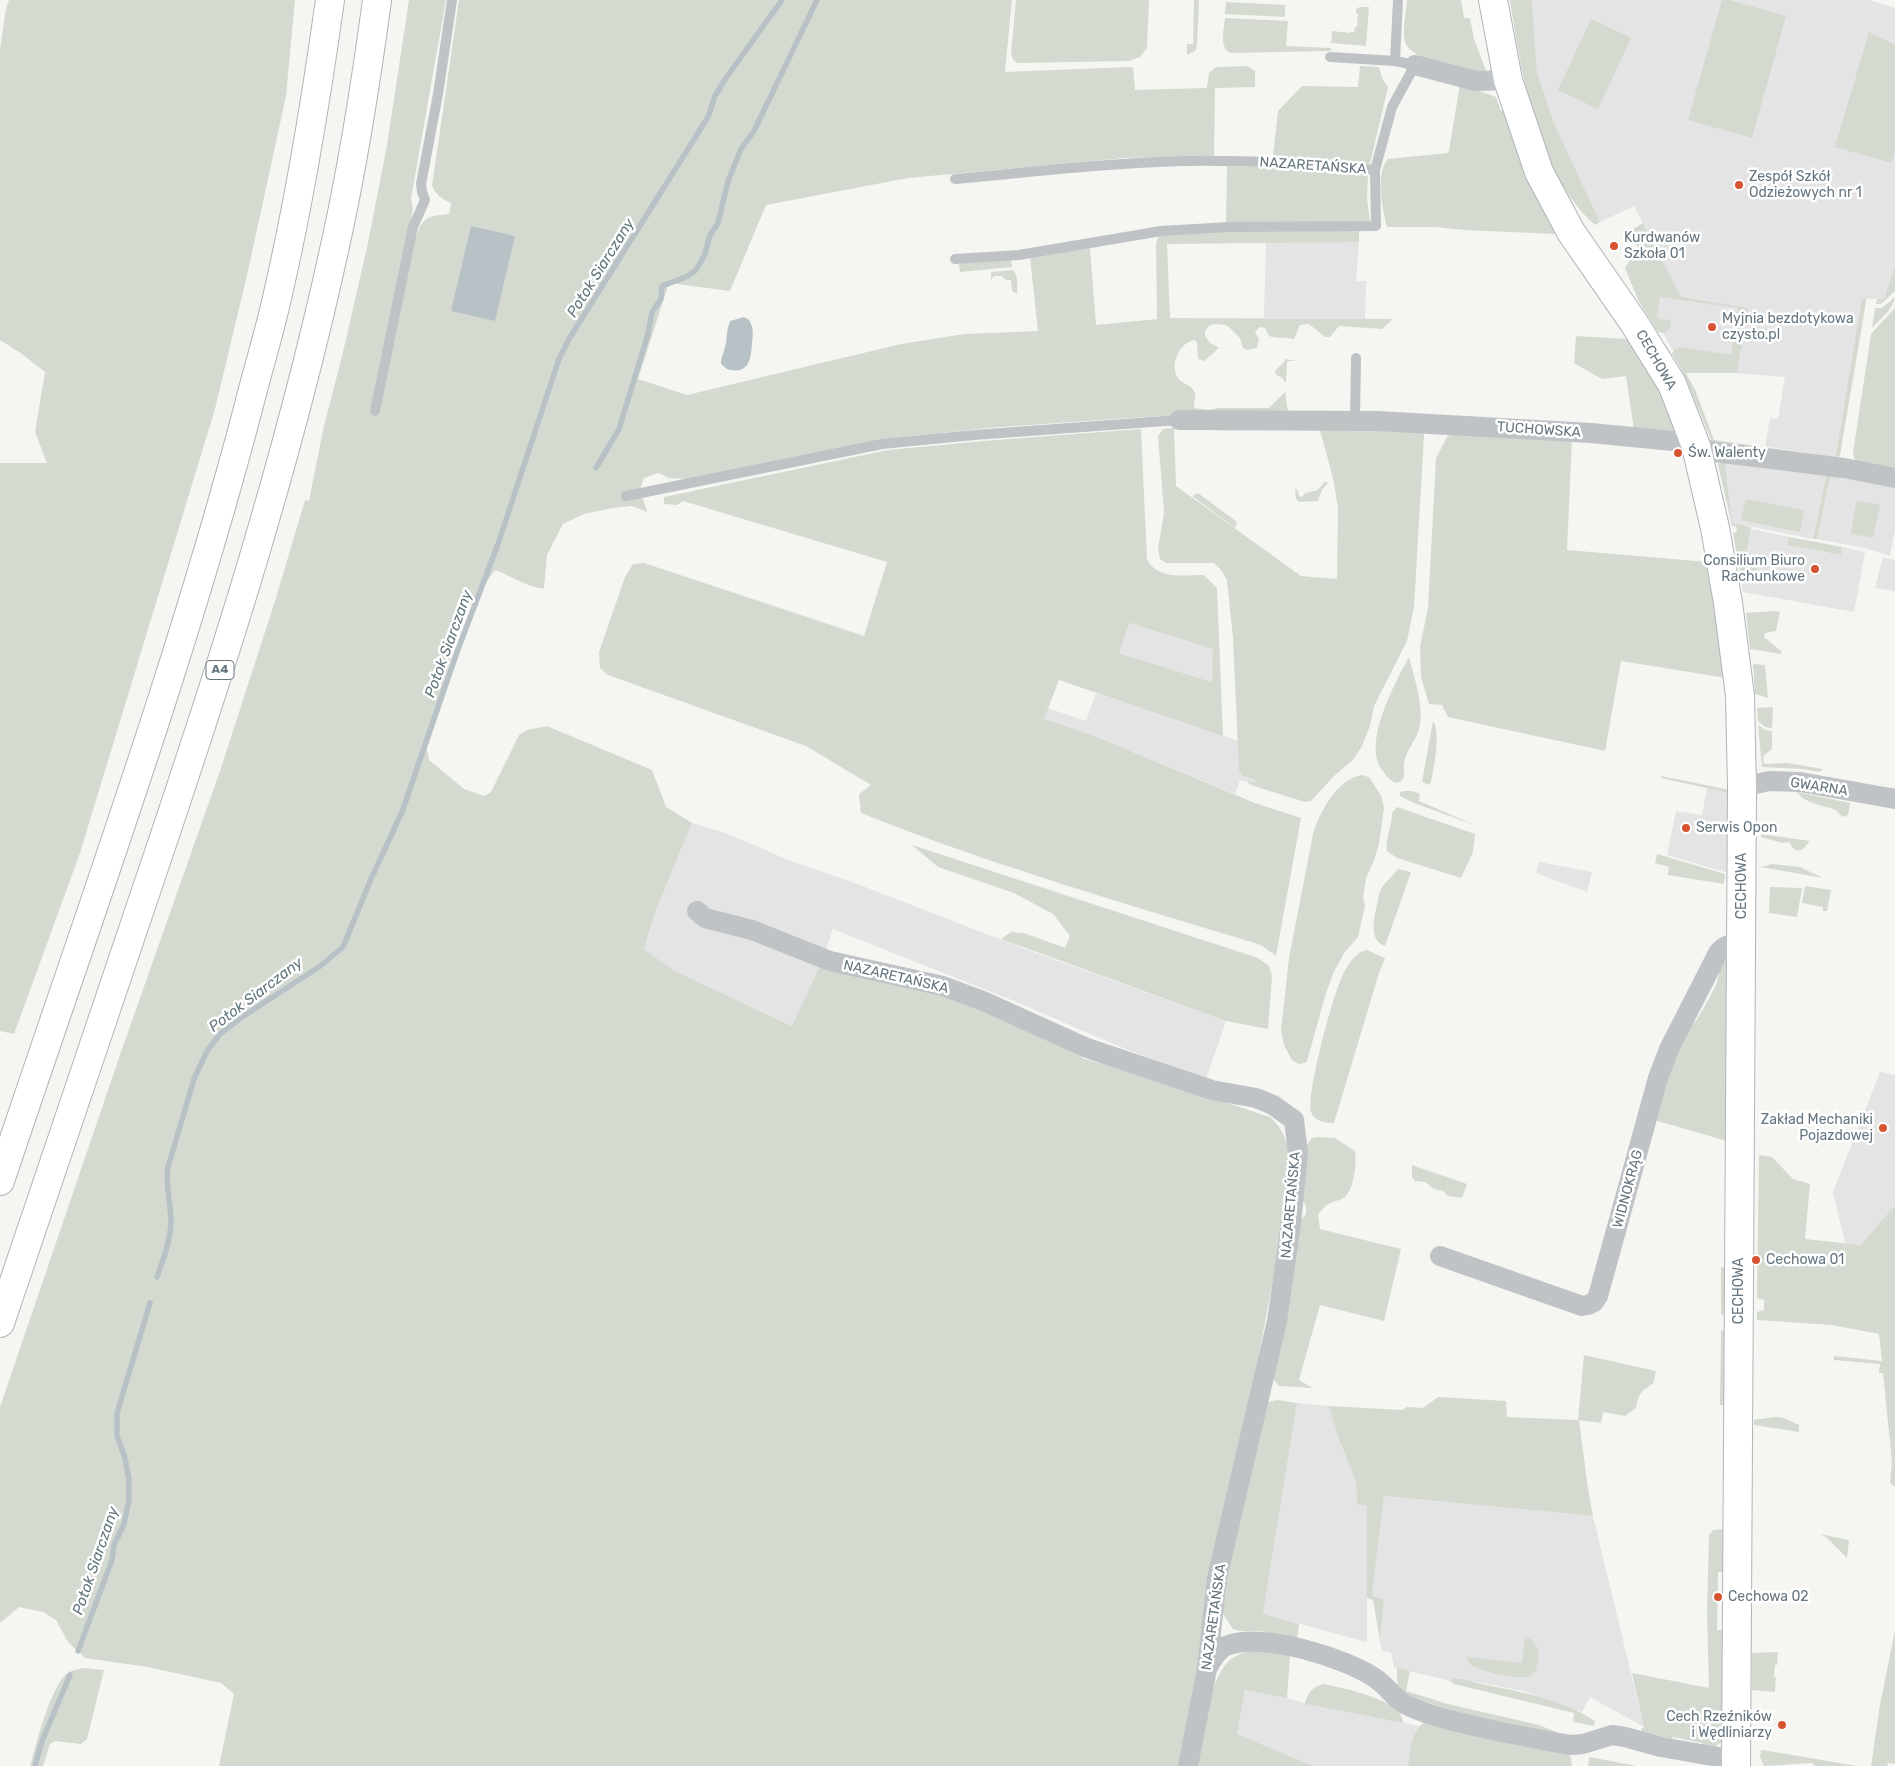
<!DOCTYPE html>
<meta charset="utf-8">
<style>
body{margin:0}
canvas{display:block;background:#f5f5f2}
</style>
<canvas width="1895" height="1766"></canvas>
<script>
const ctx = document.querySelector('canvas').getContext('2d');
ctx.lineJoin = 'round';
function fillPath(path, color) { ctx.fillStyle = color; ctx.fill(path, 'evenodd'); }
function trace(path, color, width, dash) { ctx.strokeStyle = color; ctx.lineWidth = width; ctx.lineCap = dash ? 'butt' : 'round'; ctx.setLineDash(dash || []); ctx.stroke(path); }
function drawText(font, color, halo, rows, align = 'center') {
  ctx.font = font + ' Rubik,sans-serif'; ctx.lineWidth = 5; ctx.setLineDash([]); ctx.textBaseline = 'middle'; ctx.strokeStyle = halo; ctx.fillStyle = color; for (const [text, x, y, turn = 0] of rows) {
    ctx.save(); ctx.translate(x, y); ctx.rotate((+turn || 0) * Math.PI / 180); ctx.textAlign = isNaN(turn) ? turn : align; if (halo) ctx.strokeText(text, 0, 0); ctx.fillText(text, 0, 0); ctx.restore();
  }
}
fillPath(new Path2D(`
 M1532,0H1869L1895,8V266L1884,299H1863L1835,458L1765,446L1770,418L1778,419L1785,377L1737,373H1686L1655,319L1659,294L1680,297L1643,223L1634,206L1600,222L1553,121L1537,72Z
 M1266,242H1359L1356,281H1366L1365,319L1264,318Z
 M1729,461L1826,476L1813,539L1732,523L1725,464Z
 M1830,476L1853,478L1895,486V530L1890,556L1865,548L1817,539Z
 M1751,529L1789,537L1787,545L1840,555L1842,547L1865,552L1854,612L1743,592L1740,572L1747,576L1746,557Z
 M1883,557L1895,560V591L1875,588Z
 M1128,623L1214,649L1212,682L1119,653Z
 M1096,693L1239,741V771L1242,776L1256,780L1255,784L1240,780L1235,794L1097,737L1044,720L1048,708L1086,721Z
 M1707,788L1725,792L1730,797L1729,870L1728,873L1667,855L1676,811L1702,815Z
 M692,823L723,832L791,861L852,882L1033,952L1226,1021L1206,1079L1123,1048L1014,1001L833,929L820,966L793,1026L673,970L644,949L656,910Z
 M1539,862L1592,872L1587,892L1536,873Z
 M1880,1072L1895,1075V1205L1861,1245L1845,1243L1833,1192Z
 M1297,1403L1329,1406L1337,1434L1356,1482L1357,1504H1367V1642L1263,1614Z
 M1384,1496L1593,1516L1644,1727L1590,1697L1582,1712L1523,1691L1456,1678L1451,1680V1682L1439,1678L1394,1668L1391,1652L1382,1651L1380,1641L1384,1599L1372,1597Z
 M1245,1690L1287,1698L1314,1706L1420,1726L1416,1730L1408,1766H1313L1237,1734Z`), '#e3e4e3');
fillPath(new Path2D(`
 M9,0H295L286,96L248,271L215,409L80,853L14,1034L0,1031V463H47L35,432L45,372L22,354L0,340V50L6,9Z
 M409,0H446L411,199L413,209L407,238L415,239C423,218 425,216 449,214L451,203C441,198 437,196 432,186L459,0H1012L1005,72L1129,67L1133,68L1135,90L1207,88L1209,73L1216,67L1248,66L1255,71V87L1215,88L1214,156L1125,158L908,178L766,205L730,291L669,283L638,379L687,395L901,344L964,334L1038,331L1030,258L1090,248L1096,325L1157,319L1156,243L1159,236L1207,232L1359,228V242L1167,244L1170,318L1393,319L1382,329L1339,326L1330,337H1325L1309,324L1300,325L1294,339C1285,337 1277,339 1269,336L1265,328L1260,327L1255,332L1259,339L1257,348L1247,350L1243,348L1240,338L1230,328L1226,325L1214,324L1209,326L1205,331V336L1210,343L1219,348L1204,361L1198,359L1197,343L1195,340C1180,342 1169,364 1178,378C1182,384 1193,385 1195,394C1196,397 1194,401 1194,405L1195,408L1209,410L1217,408H1269L1285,392L1288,412L1145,417L987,428L885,439L688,479L669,478L658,473L644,478L640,489L647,512L632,506L613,508L584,514L563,524L547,555L544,588C532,590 508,574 495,570L463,616L426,745L429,760L464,789L484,796L491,792L519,735L527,730L547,726L652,770L666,807L692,823L656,910L644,949L673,970L792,1026L820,966L943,993L1076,1051L1084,1059L1146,1076L1270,1117C1299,1143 1288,1180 1285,1214L1183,1766H219L234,1694L221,1683L148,1667L85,1658L68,1642L56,1620L43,1612L19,1607L0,1623V1407L121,1052L221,768L275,601L305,500L309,501L323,430L343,352L368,243L387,145Z
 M1016,0H1149L1147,48L1140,57L1129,61L1018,63L1013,60L1011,53Z
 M1194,0H1199L1197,46L1195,51L1187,55V44H1193Z
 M1407,0H1461L1464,18H1470L1474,39L1487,73L1486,74C1468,70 1411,62 1405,42C1402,32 1406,11 1407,0Z
 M1510,0H1532L1537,72L1553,121L1600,222L1595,225C1537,173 1521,73 1510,0Z
 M1722,0H1729L1786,16L1752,138L1688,120Z
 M1226,2L1285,5V17L1225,14Z
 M1360,7H1369L1366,46L1331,43L1332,31L1350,33V32H1354L1355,27H1357L1358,14L1356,13V9Z
 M1225,18L1288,21L1286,46L1331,48V51L1230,53C1219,47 1224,29 1225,18Z
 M1591,19L1631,38L1598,109L1558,90Z
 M1869,32L1895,45V150L1891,163L1835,147Z
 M1360,66L1379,67L1382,78L1388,87L1370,164L1273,157L1278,111L1302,86L1358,87Z
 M1460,84L1496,97L1501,111L1504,110C1517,165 1547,211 1575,259V264L1556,234L1465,230L1435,227H1387C1383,210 1375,173 1388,159L1447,153L1449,151Z
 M1227,166L1294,168L1368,174L1367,199L1370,223H1226Z
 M1643,223L1681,297L1747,308L1737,373H1686L1696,392L1714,440L1798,452L1797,454L1712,442L1684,374L1672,354L1674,350L1679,347L1731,355L1738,308L1660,297L1657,316L1660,319L1670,320L1671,326L1665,333L1658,332L1639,302L1625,268L1638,248L1630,231Z
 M1011,260L1012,267L960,272L959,263Z
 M1895,266V291L1881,304H1876L1877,299H1884Z
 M1013,270C1019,277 1017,286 1017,294L1012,291L1011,280H1006L1002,276H994L991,280V272Z
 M1581,273H1583L1630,340L1659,387L1680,434L1634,430L1626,376L1602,379L1574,363L1576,336L1627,339Z
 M1895,297C1893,310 1880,319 1872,328L1875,308H1882Z
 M1862,299H1866L1865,308L1840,455L1835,460Z
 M1895,308V470L1858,463L1854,458L1853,453L1871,334Z
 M1286,359L1297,361H1287L1286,383L1282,378L1275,374C1275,367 1283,366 1286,359Z
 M1319,427L1423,431L1424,436L1414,607L1407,641L1374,706L1370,726L1362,746L1353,760L1334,776L1311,801L1305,802L1254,786L1248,783L1249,781L1255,783L1256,780L1242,776L1239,771L1233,638L1227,580L1221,570L1214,563H1166L1160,559L1158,548L1164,513L1158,436L1163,429L1174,428L1176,486L1301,576L1337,579L1338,508L1333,478Z
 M1141,429L1147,560C1159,580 1183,575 1204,575L1217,588L1223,736L1059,680L1044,719L1097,737L1255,803L1301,818L1276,956L1261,945C1127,904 991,865 861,813L859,794L871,785L806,746L608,675L600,668L599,652L625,577L633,564L644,563L864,636L887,562L683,501L677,505L664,504V497L888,450L983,441ZM1129,623L1213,649L1212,682L1119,653Z
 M1452,433L1572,440L1567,550L1708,562L1726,678L1621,661L1605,751L1448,717L1442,705L1429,704L1421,677L1420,647L1428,608L1436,458L1447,437Z
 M1727,459L1836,473L1839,478L1830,477L1817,539H1813L1826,476L1729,461L1725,464L1732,523L1751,527L1746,557L1755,561L1757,568L1753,575L1747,576L1740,572L1733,533L1737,532L1736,526H1732L1718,464L1723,460Z
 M1325,481L1328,483L1322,490L1318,501L1299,502L1296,499L1295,489L1298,490L1299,496L1302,497L1305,493L1318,490Z
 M1198,493L1237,522L1235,528L1192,496Z
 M1746,499L1804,510L1800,532L1741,520Z
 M1859,501L1880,505L1873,538L1852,534L1851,532L1856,503Z
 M1789,537L1842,547L1841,555L1787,545Z
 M1774,611L1780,612L1776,631L1765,633L1764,637L1781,651V654L1750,649L1746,613Z
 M1409,657C1414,677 1425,709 1419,729C1416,741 1405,751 1404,764C1403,772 1408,779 1397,783C1390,781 1387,777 1383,771C1361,745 1395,683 1409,657Z
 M1753,664L1765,665L1768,698L1755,694Z
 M1773,707L1772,728L1765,727L1758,721L1757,708Z
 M1433,721C1441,731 1434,772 1430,785L1422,782Z
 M1758,725L1765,730L1772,731V749L1763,756L1764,764L1787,763L1823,769L1820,772L1802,769L1762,767Z
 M1363,775L1370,778L1381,796L1384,808L1379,844L1374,861L1366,878L1363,898L1365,906L1358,937L1344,953L1333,974L1326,993L1307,1061L1305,1063L1299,1064L1292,1060L1284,1045L1281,1030L1289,958L1313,834C1319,813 1338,777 1363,775Z
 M1661,776L1725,789L1729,791L1730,797L1725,792L1661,778Z
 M1404,791H1412L1420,794L1419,801L1477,826L1414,803L1400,796V792Z
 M1797,792L1850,803L1848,815L1842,817C1840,815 1837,810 1833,809C1824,806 1802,802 1797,792Z
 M1397,807L1475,834L1473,852L1461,878L1397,858L1387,851C1385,838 1392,826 1392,813Z
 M1761,834L1810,841L1803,849L1798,851L1793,848L1789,842L1782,843L1761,837Z
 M912,845L1258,958L1269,966L1272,976L1268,1029L1226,1021L1001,939L1011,932L1024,933L1065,948L1070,936L1053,914L1014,893L938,867Z
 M1657,854L1725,874L1724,884L1668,875L1669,867L1655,863Z
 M1772,864L1800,867L1823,878L1761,867Z
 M1398,869L1411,872L1385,946C1368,940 1374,918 1377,905C1378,900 1379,891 1383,886C1387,881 1393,875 1398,869Z
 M1805,886L1831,890L1827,911H1823V907L1802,903Z
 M1770,887L1802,888L1797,917L1769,913Z
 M1367,950L1385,958L1379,973L1334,1123C1325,1123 1314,1121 1311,1112C1306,1094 1335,983 1347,967C1351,960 1359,951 1367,950Z
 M1729,960L1727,1141L1654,1120L1624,1227L1628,1246L1623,1227L1661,1089L1691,1025L1696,1021C1703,1009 1710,997 1716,985C1719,977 1718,969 1723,962Z
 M1317,1137L1335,1138L1355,1151C1357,1162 1354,1189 1345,1197C1340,1201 1332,1201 1327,1205C1324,1207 1321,1211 1318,1214L1320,1229L1401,1249L1384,1321L1320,1305L1299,1380L1313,1388L1279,1386L1272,1377L1297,1225L1306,1214V1206L1300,1195L1306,1146L1312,1138Z
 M1759,1155L1772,1157L1793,1179L1810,1184L1805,1239L1861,1245L1895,1205V1487L1890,1483L1892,1462L1883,1373H1879L1880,1364L1834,1360V1356L1882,1361L1879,1334L1832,1325L1757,1320V1312L1764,1310V1300L1757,1298Z
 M1412,1165L1467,1184L1462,1198L1448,1196L1443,1191L1434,1189L1425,1182L1415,1181L1412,1177Z
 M1721,1267L1726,1268L1729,1313L1721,1315Z
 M1721,1330L1729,1334L1725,1369L1724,1405H1720Z
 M1584,1355L1656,1371L1653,1384C1641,1390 1638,1395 1636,1408L1625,1416L1603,1412L1601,1423L1579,1420L1588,1489L1593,1516L1384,1496L1372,1596L1384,1599L1380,1641L1373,1600L1367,1598V1505L1357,1504L1356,1482L1337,1434L1329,1406L1402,1410L1407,1407L1423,1408L1438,1397L1506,1401L1507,1417L1578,1420Z
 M1277,1400L1297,1403L1263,1614L1299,1624L1297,1639L1260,1631H1240L1233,1629L1223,1614L1222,1584L1265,1403Z
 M1774,1417L1784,1418L1799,1425V1432L1754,1425V1420Z
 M1724,1529L1723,1572H1718L1717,1630H1723L1724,1740L1712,1749L1703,1747L1702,1743L1673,1737L1672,1739L1642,1732L1641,1729L1644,1727L1632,1673L1709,1688L1707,1613L1709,1535L1713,1530Z
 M1820,1534L1849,1540L1847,1558L1827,1538Z
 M1895,1630V1764L1888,1763L1887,1766H1871L1880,1705Z
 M1525,1636C1538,1642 1541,1652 1537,1665C1536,1669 1535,1673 1532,1675C1522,1682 1475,1671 1468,1662L1467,1657L1522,1663Z
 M1260,1649L1286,1653L1290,1657L1287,1698L1245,1690L1237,1734L1313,1766H1195C1201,1739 1209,1680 1228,1662C1237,1653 1248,1651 1260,1649Z
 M1778,1652L1777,1665H1775L1774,1677H1776L1775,1692L1752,1690V1653Z
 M84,1668L104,1670L87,1739L81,1744L55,1741L50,1744L43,1766H30C36,1745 51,1683 69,1672C73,1670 79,1669 84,1668Z
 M1397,1668L1410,1671L1406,1691L1448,1704L1539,1725L1566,1736C1509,1724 1453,1714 1399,1692L1397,1680Z
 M1452,1678C1462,1678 1473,1682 1482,1684C1522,1692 1561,1699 1595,1721L1594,1726L1573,1722L1574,1713L1454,1684L1451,1682Z
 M1323,1684C1341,1687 1387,1698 1399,1712C1401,1715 1402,1719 1404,1723L1305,1704C1308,1692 1311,1688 1323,1684Z
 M1424,1723L1568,1753L1571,1758L1572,1766H1408C1410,1753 1412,1729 1424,1723Z
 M1761,1750H1763L1857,1766H1815L1812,1763C1796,1763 1781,1766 1764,1766L1760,1757Z
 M1589,1757L1637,1766H1588Z`), '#d5dad1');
fillPath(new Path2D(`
 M471,226L515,236L495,321L451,311Z
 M744,317L749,320C754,328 753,334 752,343C751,361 748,375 727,369L721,364C721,356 725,350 726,343C727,335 727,329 730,321Z`), '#b8c2c6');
trace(new Path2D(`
 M596,468L619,429L648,334L652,312L661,299L662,286L688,276L696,270L705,254L710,235L718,223L728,181L741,149L754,131L817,0
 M157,1277C163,1260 170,1242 171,1223C171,1204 165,1186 168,1167L194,1079L207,1051L220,1034L242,1017L319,967L343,947L371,879L402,812L457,652L498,544L559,359L569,339L708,117L715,96L726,78L782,0
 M78,1651L112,1560L114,1545L124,1524L129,1500V1480L125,1458L117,1436V1413L150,1303
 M35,1766L42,1741L70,1675`), '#b8c2c6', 5.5);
const secondary = new Path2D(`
 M1493,0L1508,80L1539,172L1571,232L1634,323L1672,384L1696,446L1715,528L1728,603L1740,696L1742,787L1736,1766`);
const highway = new Path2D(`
 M0,1181C86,923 180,668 249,405C258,369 269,334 277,298C300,199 316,100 330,0
 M0,1323C48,1181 96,1039 144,897C217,682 287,467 335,246C353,165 366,82 377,0`);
trace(secondary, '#afb5b9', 30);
trace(highway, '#b0b4b7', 30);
trace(new Path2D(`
 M1395,61L1398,0
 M955,179C1031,172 1109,163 1185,161C1249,160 1312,164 1375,170
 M955,259L1019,255L1161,231L1229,227L1376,226L1375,170L1392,107L1415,65L1395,61L1330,57
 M375,411L413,227L425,200L422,192L421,184L438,94L452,0
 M1355,420L1356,358
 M626,496L882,444L974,435L1179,420`), '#bfc3c6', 10);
trace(new Path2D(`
 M1415,65L1476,81L1508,80
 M1179,420L1377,421L1591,433L1683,442L1715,452L1844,468L1895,478
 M1742,787L1769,781L1800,782L1895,799
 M697,911L705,918L752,930L830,961L943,986L983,1001L1087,1048L1212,1090L1256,1098L1273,1105L1294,1120L1298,1153L1291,1224L1277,1321L1217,1578L1207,1669L1188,1766
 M1440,1256L1582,1306L1588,1305L1594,1302L1598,1296L1658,1078L1669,1049L1718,953C1725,944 1731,944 1742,944
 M1207,1669C1212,1660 1217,1650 1226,1646C1260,1631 1346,1658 1375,1678C1390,1688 1394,1701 1413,1708C1441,1720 1472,1725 1501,1732C1525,1736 1548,1742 1572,1745L1583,1744L1612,1735L1625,1737L1661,1747L1736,1760`), '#bfc3c6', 20);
trace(secondary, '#fff', 28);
trace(highway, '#fff', 28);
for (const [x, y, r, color] of [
 [1739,185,5,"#d65431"],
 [1614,246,5,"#d65431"],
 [1712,327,5,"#d65431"],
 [1678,453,5,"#d65431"],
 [1815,569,5,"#d65431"],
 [1686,828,5,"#d65431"],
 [1883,1128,5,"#d65431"],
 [1756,1260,5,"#d65431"],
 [1718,1597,5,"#d65431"],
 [1782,1725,5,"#d65431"]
]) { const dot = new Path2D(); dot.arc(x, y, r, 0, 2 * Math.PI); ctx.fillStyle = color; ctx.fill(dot); trace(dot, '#fff', 2); }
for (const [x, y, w] of [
 [220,670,28]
]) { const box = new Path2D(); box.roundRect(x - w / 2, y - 9.5, w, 19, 4); ctx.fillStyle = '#fff'; ctx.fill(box); trace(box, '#667681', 1); }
drawText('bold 12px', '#667681', null, [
 ["A4",220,670]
]);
drawText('14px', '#667681', '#fff', [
 ["NAZARETAŃSKA",1313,166,4],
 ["CECHOWA",1656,360,60],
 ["TUCHOWSKA",1539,430,4],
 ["GWARNA",1819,787,9],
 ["CECHOWA",1742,886,-90],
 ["NAZARETAŃSKA",896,977,13],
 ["WIDNOKRĄG",1628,1189,-75],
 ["NAZARETAŃSKA",1291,1205,-85],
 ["CECHOWA",1739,1291,-90],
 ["NAZARETAŃSKA",1214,1617,-82]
]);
drawText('14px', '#667681', '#fff', [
 ["Zespół Szkół",1749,177],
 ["Odzieżowych nr 1",1749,193],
 ["Kurdwanów",1624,238],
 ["Szkoła 01",1624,254],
 ["Myjnia bezdotykowa",1722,319],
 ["czysto.pl",1722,335],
 ["Św. Walenty",1688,453],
 ["Consilium Biuro",1805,561,"right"],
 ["Rachunkowe",1805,577,"right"],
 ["Serwis Opon",1696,828],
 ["Zakład Mechaniki",1873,1120,"right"],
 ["Pojazdowej",1873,1136,"right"],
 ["Cechowa 01",1766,1260],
 ["Cechowa 02",1728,1597],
 ["Cech Rzeźników",1772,1717,"right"],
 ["i Wędliniarzy",1772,1733,"right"]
], 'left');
drawText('italic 15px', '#62777e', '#fff', [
 ["Potok Siarczany",601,268,-58],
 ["Potok Siarczany",449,644,-70],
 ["Potok Siarczany",256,995,-37],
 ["Potok Siarczany",96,1561,-71]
]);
</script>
